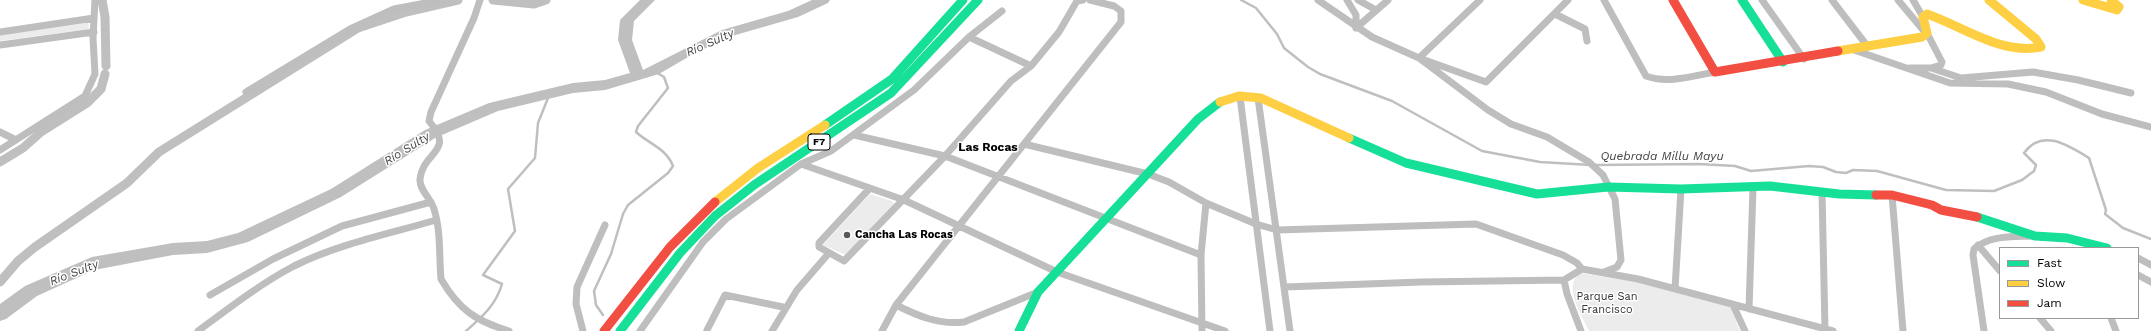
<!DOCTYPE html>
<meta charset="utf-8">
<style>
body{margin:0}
#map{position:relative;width:2151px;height:331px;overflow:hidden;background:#fff;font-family:"Work Sans",sans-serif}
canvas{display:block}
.legend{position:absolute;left:1999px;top:247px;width:140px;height:72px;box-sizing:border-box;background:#fff;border:1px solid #999;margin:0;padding:5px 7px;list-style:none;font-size:12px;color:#000}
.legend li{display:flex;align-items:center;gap:8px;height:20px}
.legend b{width:20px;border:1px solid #999}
</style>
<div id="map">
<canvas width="2151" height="331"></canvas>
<ul class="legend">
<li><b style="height:5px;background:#16e098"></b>Fast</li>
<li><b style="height:5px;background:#ffcf43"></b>Slow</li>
<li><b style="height:5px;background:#f24e42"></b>Jam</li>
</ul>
</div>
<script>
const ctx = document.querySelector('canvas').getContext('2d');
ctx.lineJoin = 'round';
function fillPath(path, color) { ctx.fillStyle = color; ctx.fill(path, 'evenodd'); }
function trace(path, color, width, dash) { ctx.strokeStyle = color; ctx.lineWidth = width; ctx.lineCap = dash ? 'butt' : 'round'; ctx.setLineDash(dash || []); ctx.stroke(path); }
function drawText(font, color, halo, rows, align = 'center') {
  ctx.font = font + ' "Work Sans",sans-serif'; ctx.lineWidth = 3; ctx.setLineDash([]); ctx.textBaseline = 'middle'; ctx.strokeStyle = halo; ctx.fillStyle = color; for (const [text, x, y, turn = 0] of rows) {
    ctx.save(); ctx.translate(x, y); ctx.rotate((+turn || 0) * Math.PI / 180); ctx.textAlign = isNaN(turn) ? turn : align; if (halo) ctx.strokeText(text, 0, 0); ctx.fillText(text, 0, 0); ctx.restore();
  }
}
fillPath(new Path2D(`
 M88,21L89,29L0,41V35Z
 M870,194L892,201L894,204L846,255L823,245Z
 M1580,273L1636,282L1730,307L1740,331H1589C1582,315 1562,286 1580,273Z`), '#ececec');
trace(new Path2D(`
 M1241,0L1256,8L1277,34L1284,48L1308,67L1320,74L1392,101L1482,151L1540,162L1591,165
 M1596,165L1699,164L1735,166L1751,171L1809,166L1823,167L1836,172L1846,173L1853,170L1877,171L1946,190L1994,191L2022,180L2034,171L2036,165L2024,153C2042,128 2068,145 2089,158L2106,210L2105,214L2123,228L2151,239
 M603,315L596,305L594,291L611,254L623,214L628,205L668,173L673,166C666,148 649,144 636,132L638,126L668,88L664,77L654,71
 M466,331C482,317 496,305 502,284L483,275L515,231L508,189L535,158L538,123L550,93`), '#bfbfbf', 2.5);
trace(new Path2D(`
 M102,0L105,17L106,66
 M493,0L534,4L546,0
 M0,162L23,148L41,132L87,103L101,89L105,74
 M0,282L18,261L35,247L127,183L159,152L358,28L406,12L458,0`), '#bfbfbf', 9);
fillPath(new Path2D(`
 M640,0H655L634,21L632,40L643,70L722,30L788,11L812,0H830L828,3L798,17L732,36L695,53L659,74L605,90L573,93L498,111L435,138L341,197L248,242L207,253L173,255L94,270L37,296L6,319L0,321V304L25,286L92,257L173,243L207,241L238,233L331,189L425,130L489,103L573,83L605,80L630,73L618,40L620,20Z`), '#bfbfbf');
trace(new Path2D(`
 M480,0L474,18L431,112L429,121C456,152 423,151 420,179C419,190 431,198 434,209C441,231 439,256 441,279C459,310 476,321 509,331
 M1318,0L1372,37L1419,58L1486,82L1568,0
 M1347,0L1356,15V28
 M1358,0L1376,10
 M1480,0L1419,58L1488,110L1511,124L1547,137L1589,162L1603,175L1615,199L1621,260L1617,267L1604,272
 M1604,0L1646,76C1668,84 1693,76 1715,72
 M1762,0L1804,59
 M1832,0L1868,47
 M1898,0L1929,37L1942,62L1941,65L1931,68H1910
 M1913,0L1923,17
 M1555,14L1585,29L1587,41
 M1356,28L1388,0
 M0,32L94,18
 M969,37L1031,66
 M0,45L94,32
 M1854,50L1950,83L2008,84L2046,92L2102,114L2151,127
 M1931,68L1961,78L2033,72L2078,80L2131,93
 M246,92L350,29L394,9L441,0
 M1240,97L1270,331
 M1258,98L1290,331
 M0,132L16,140
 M854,135L945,156L1201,255
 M1024,144L1148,174L1169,182L1206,203L1256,224L1277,230L1476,224L1563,255L1577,263L1582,269
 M0,150L85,96L95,74L93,38L95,0
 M801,164L904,200L1057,272L1225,331
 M869,189L819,243V247L844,261L945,156L1011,81L1031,66L1059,32L1077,1L1083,0
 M1822,192L1825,329
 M1892,195L1903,331
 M1978,245L2000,271
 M2138,258L2151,265
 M2138,275L2151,282
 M1285,287L1421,282L1564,280
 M1675,289L1681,189
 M210,295L273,259L342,226L431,202
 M896,305C918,316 939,325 964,322L1038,292
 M1733,305L1745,331
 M1749,309L1753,188
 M2040,318L2051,331
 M2111,318L2116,331
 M707,330L725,295L783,307
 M198,331C229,308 260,284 294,266C338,244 389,234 436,220
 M583,331L576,304L577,287L605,225
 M640,331L703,242L726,219L801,164L831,151L914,90L969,37L1002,11
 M772,331L797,290L829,253
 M882,331L896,305L1121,22V11L1114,6L1090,0
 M1202,331L1201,255L1206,203
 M1581,331L1567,294L1564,280L1582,269L1638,279L1833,331
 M1984,331L1973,255L1974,249C1990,235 2012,237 2032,236`), '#bebebe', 7);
trace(new Path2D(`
 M1742,0L1783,62
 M825,125L892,79L963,0
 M1349,138L1406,163L1537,194L1608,187L1681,189L1770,186L1839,194L1876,195
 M1977,217L2035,236L2067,238L2107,248
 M620,331L680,253L715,216L754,185L891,93L978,0
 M1019,331L1038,292L1198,119L1220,102`), '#16e098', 9);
trace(new Path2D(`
 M2083,0L2117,10L2119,7L2111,0
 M1838,51L1922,37L1927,33L1923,17L1927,14C1964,27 2001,55 2041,47L2036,39L1989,0
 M1220,102L1239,96L1261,98L1349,138
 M715,202L758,168L825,125`), '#ffcf43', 9);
trace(new Path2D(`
 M1673,0L1715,72L1838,51
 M1876,195H1892L1932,205L1941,210L1977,217
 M604,331L670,247L715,202`), '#f24e42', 9);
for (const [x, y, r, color] of [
 [847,235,4,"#595959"]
]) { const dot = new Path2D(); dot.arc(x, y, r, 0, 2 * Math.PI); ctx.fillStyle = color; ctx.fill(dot); trace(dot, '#fff', 1.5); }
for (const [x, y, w] of [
 [819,142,22]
]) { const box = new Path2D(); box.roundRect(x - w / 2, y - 8, w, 16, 3); ctx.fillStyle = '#fff'; ctx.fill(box); trace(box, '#000', 1); }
drawText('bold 10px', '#000', null, [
 ["F7",819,142]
]);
drawText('bold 11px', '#000', '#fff', [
 ["Cancha Las Rocas",855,235]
], 'left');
drawText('11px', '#333', '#fff', [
 ["Parque San",1607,297],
 ["Francisco",1607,310]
]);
drawText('italic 12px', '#444', '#fff', [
 ["Río Sulty",710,43,-24],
 ["Río Sulty",407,149,-32],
 ["Quebrada Millu Mayu",1662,156],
 ["Río Sulty",74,273,-21]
]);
drawText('bold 12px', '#000', '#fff', [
 ["Las Rocas",988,147]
]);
</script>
